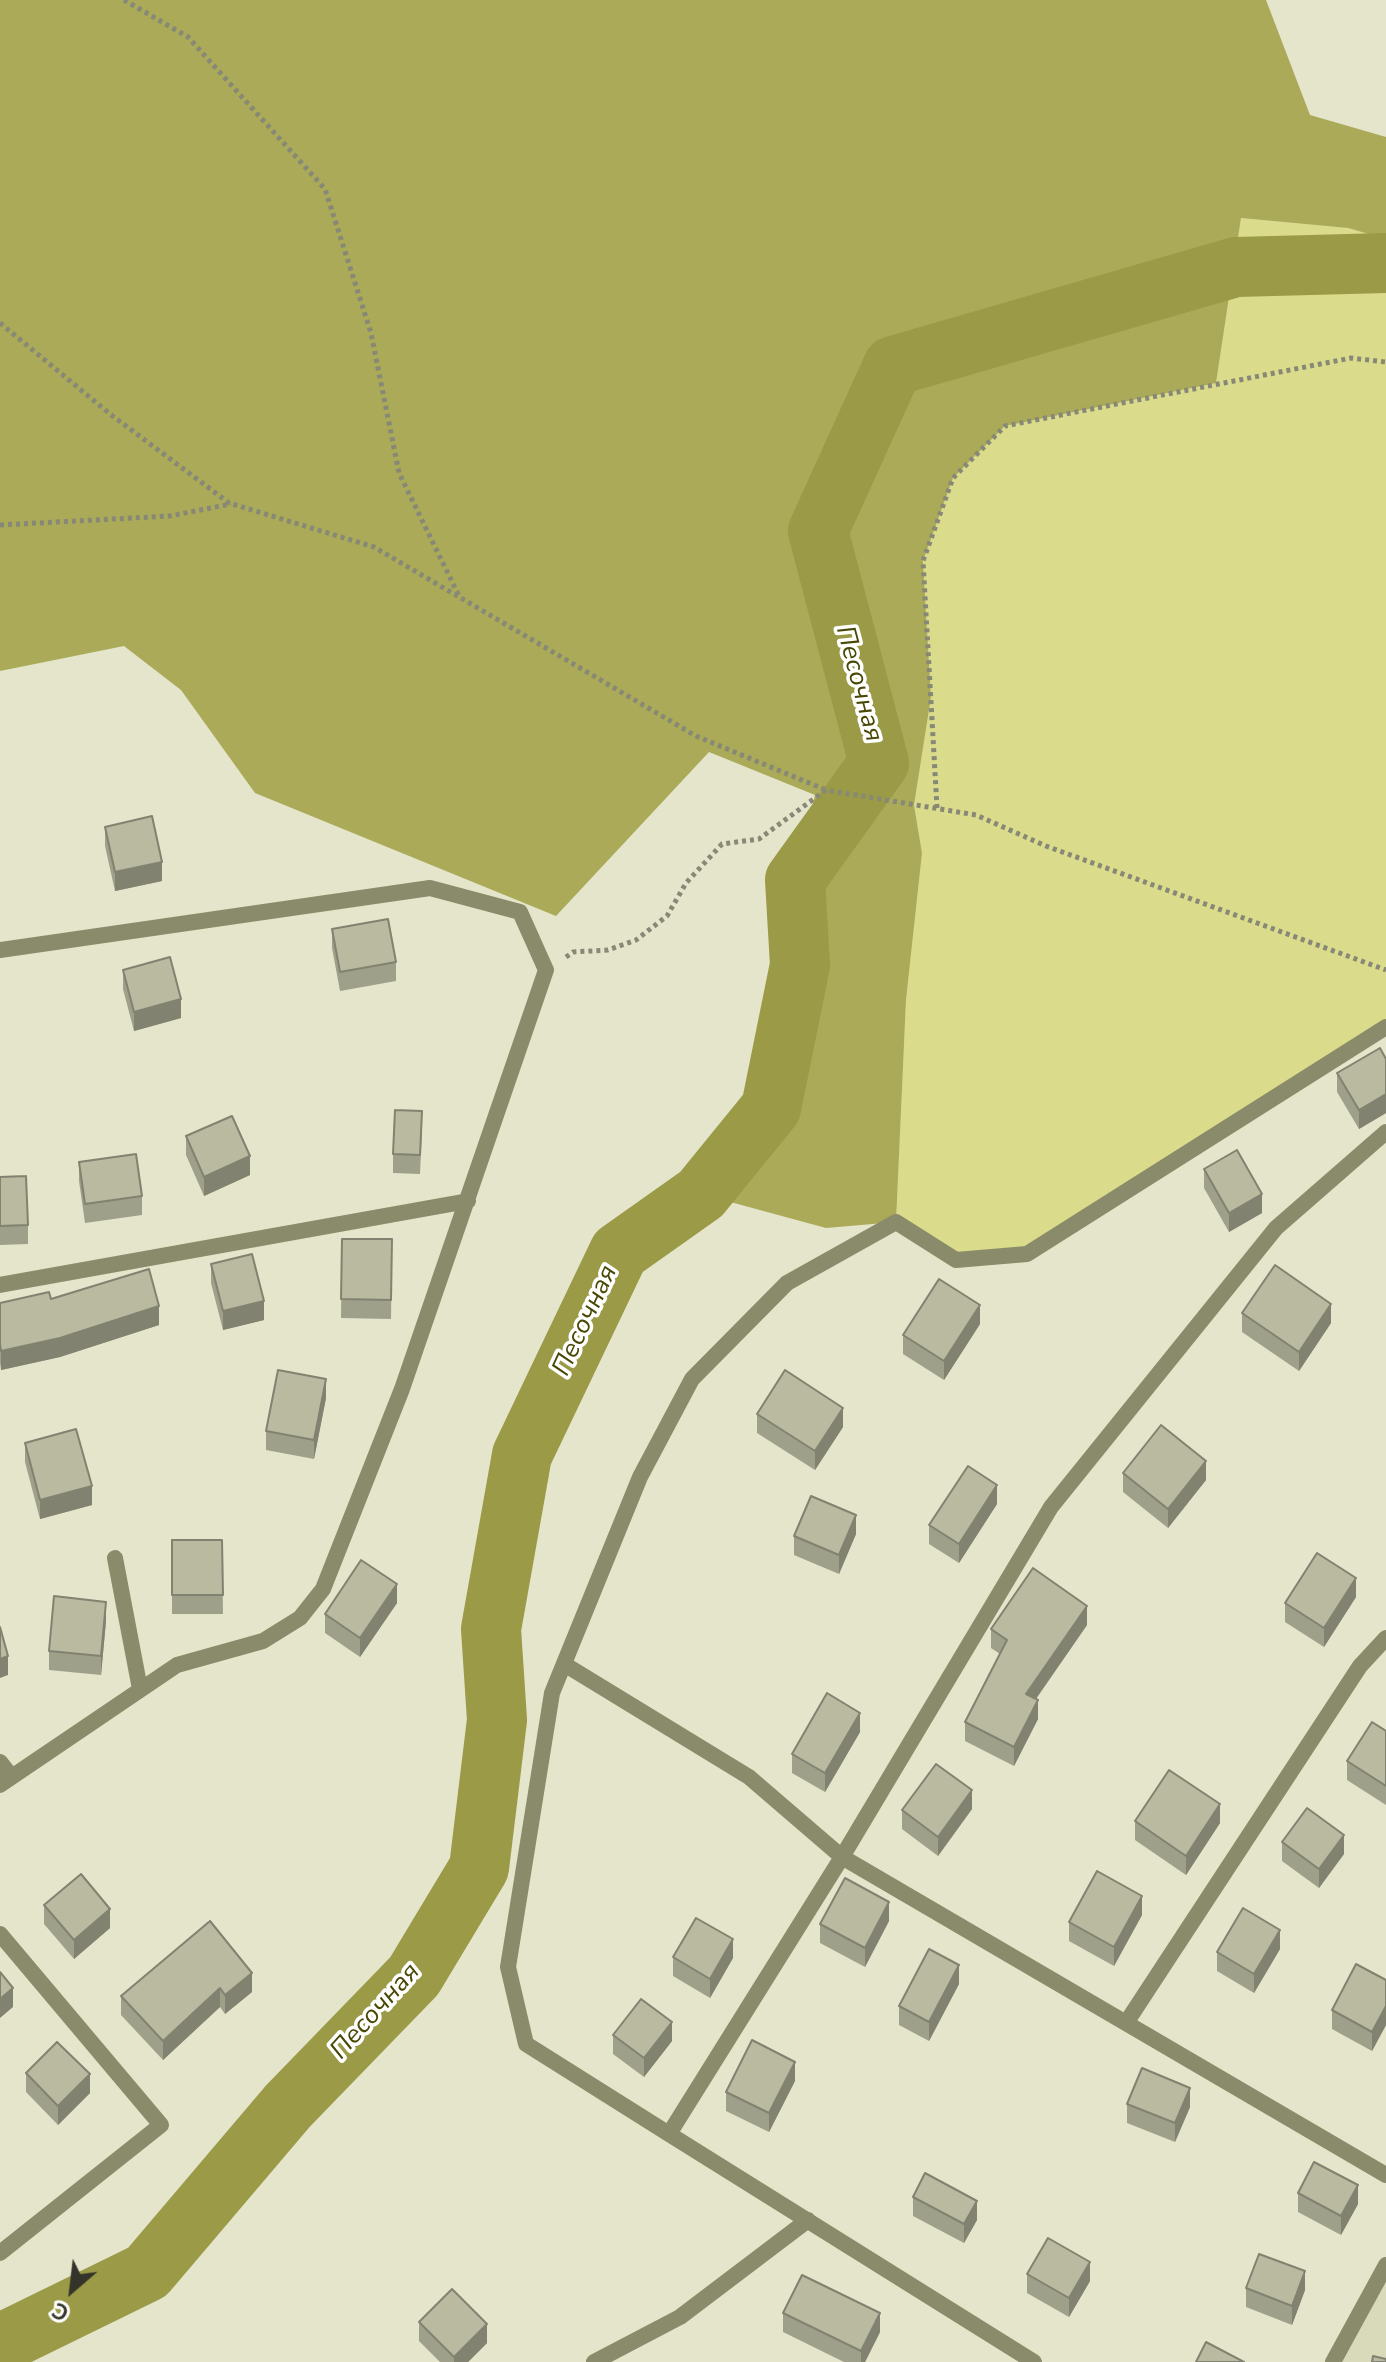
<!DOCTYPE html>
<meta charset="utf-8">
<style>
body{margin:0}
#map{position:relative;width:1386px;height:2362px;overflow:hidden;background:#e4e5cb;font-family:"Nunito Sans",sans-serif}
canvas{display:block}
.north{position:absolute;left:32px;top:2250px;width:80px;height:80px;-webkit-text-stroke:6px #fff;paint-order:stroke;rotate:208deg;font-size:22px;font-weight:700;line-height:32px;text-align:center;color:#34342a}
.north::after{content:'';display:block;margin:auto;width:28px;height:36px;background:#34342a;clip-path:polygon(50% 0,100% 100%,50% 72%,0 100%)}
</style>
<div id="map">
<canvas width="1386" height="2362"></canvas>
<div class="north">С</div>
</div>
<script>
const ctx = document.querySelector('canvas').getContext('2d');
ctx.lineJoin = 'round';
function fill(path, color) {
  ctx.fillStyle = color;
  ctx.fill(path, 'evenodd');
}
function shape(rows) {
  const path = new Path2D();
  for (const r of rows) {
    path.moveTo(r[0], r[1]);
    for (let i = 2; i < r.length; i += 2) path.lineTo(r[i], r[i + 1]);
  }
  return path;
}
function stroke(path, color, width, dash) {
  ctx.strokeStyle = color;
  ctx.lineWidth = width;
  ctx.lineCap = dash ? 'butt' : 'round';
  ctx.setLineDash(dash || []);
  ctx.stroke(path);
}
function label(font, color, halo, rows, align = 'center') {
  ctx.font = font + ' "Nunito Sans",sans-serif';
  ctx.lineWidth = 7;
  ctx.setLineDash([]);
  ctx.textBaseline = 'middle';
  ctx.strokeStyle = halo;
  ctx.fillStyle = color;
  for (const [text, x, y, turn = 0] of rows) {
    ctx.save();
    ctx.translate(x, y);
    ctx.rotate((+turn || 0) * Math.PI / 180);
    ctx.textAlign = isNaN(turn) ? turn : align;
    if (halo) ctx.strokeText(text, 0, 0);
    ctx.fillText(text, 0, 0);
    ctx.restore();
  }
}
const built = shape([
 [1386,2265,1386,2362,1333,2362]
]);
const green = shape([
 [1241,218,1348,228,1386,239,1386,1027,1027,1254,956,1260,896,1222,906,1000,922,853,914,805,931,697,923,561,953,478,1005,426,1216,383]
]);
const forest = shape([
 [0,0,1266,0,1310,115,1386,137,1386,239,1348,228,1241,218,1216,383,1005,426,953,478,923,561,931,697,914,805,922,853,906,1000,896,1222,826,1228,701,1194,771,1108,800,965,795,880,815,795,709,752,556,916,255,793,181,690,124,646,0,671]
]);
const river = shape([
 [0,2344,147,2272,288,2106,414,1976,479,1868,497,1720,491,1629,522,1455,619,1252,701,1194,771,1108,800,965,795,880,879,763,818,531,893,366,1236,267,1386,263]
]);
const path = shape([
 [124,0,188,37,325,189,371,333,399,473,459,596],
 [0,323,110,414,229,503,374,547,696,736,826,790],
 [0,525,170,516,231,504],
 [937,808,923,561,953,478,1005,426,1351,358,1386,362],
 [566,957,573,952,608,950,636,940,667,916,686,883,722,844,759,839,826,790,976,815,1046,846,1386,970]
]);
const lane = shape([
 [0,950,430,888,520,912,546,970,402,1389,323,1589,300,1618,263,1641,177,1665,0,1785],
 [0,1285,468,1201],
 [115,1558,140,1689],
 [564,1664,749,1777,842,1857,1386,2175],
 [0,1762,11,1776],
 [0,1934,161,2125,0,2253],
 [1126,2023,1360,1666,1386,1638],
 [669,2134,526,2044,508,1967,552,1693,640,1477,692,1379,787,1283,896,1222,956,1260,1027,1254,1386,1027],
 [594,2362,680,2317,808,2220],
 [1034,2362,669,2134,842,1857,1051,1507,1276,1228,1386,1132]
]);
const street = shape([
 [1333,2362,1386,2265]
]);
const wall = shape([
 [105,827,162,881,115,891,105,846],
 [332,929,396,962,396,981,340,991,332,948],
 [123,970,181,1018,134,1031,123,989],
 [1386,1059,1386,1113,1359,1129,1337,1092,1337,1073],
 [422,1130,420,1174,393,1173,393,1154],
 [186,1136,250,1175,204,1196,186,1155],
 [79,1162,142,1196,142,1215,85,1223,79,1181],
 [1204,1169,1262,1213,1229,1232,1204,1188],
 [0,1177,28,1225,28,1244,0,1245],
 [342,1239,392,1239,391,1319,341,1318],
 [211,1264,264,1320,223,1330,211,1283],
 [51,1299,159,1325,60,1357,1,1370,0,1363,0,1303],
 [1242,1313,1331,1323,1299,1371,1242,1332],
 [980,1324,944,1380,903,1354,903,1335],
 [326,1398,314,1459,266,1450,266,1431],
 [757,1414,843,1427,815,1470,757,1433],
 [25,1443,92,1505,40,1519,25,1462],
 [1123,1473,1206,1480,1168,1528,1123,1492],
 [997,1504,959,1563,929,1544,929,1525],
 [856,1534,839,1574,794,1555,794,1536],
 [172,1540,222,1540,223,1614,172,1614],
 [1356,1597,1324,1647,1285,1622,1285,1603],
 [397,1603,360,1657,325,1633,325,1614],
 [106,1621,101,1675,49,1670,49,1651],
 [1087,1625,1036,1699,1038,1719,1014,1766,965,1741,965,1722,1000,1654,991,1648,991,1629],
 [1386,1731,1386,1805,1347,1780,1347,1761],
 [860,1732,825,1792,792,1773,792,1754],
 [972,1809,938,1856,902,1829,902,1810],
 [1135,1821,1220,1823,1186,1875,1135,1840],
 [1282,1842,1344,1854,1319,1888,1282,1861],
 [44,1905,110,1928,74,1959,44,1924],
 [1142,1915,1114,1966,1069,1941,1069,1922],
 [210,1921,252,1992,225,2014,220,2007,163,2060,121,2015,121,1996],
 [889,1921,865,1967,820,1943,820,1924],
 [1280,1949,1254,1993,1217,1971,1217,1952],
 [673,1957,733,1958,710,1998,673,1976],
 [1386,1980,1386,2025,1372,2051,1332,2029,1332,2010],
 [959,1984,929,2041,899,2025,899,2006],
 [613,2035,672,2041,644,2077,613,2054],
 [26,2073,90,2093,58,2125,26,2092],
 [795,2081,769,2132,726,2111,726,2092],
 [1127,2104,1190,2107,1175,2142,1127,2123],
 [1298,2193,1358,2204,1341,2235,1298,2212],
 [913,2197,977,2220,964,2243,913,2216],
 [1027,2274,1090,2281,1069,2317,1027,2293],
 [1246,2288,1305,2290,1292,2325,1246,2307],
 [783,2313,880,2332,865,2362,844,2362,783,2332],
 [419,2322,487,2343,468,2362,440,2362,419,2341]
]);
const shadedWall = shape([
 [162,862,162,881,115,891,115,872],
 [181,999,181,1018,134,1031,134,1012],
 [1386,1094,1386,1113,1359,1129,1359,1110],
 [250,1156,250,1175,204,1196,204,1177],
 [1262,1194,1262,1213,1229,1232,1229,1213],
 [264,1301,264,1320,223,1330,223,1311],
 [1331,1304,1331,1323,1299,1371,1299,1352],
 [980,1305,980,1324,944,1380,944,1361],
 [159,1306,159,1325,60,1357,1,1370,1,1351],
 [326,1379,326,1398,314,1459,314,1440],
 [843,1408,843,1427,815,1470,815,1451],
 [1206,1461,1206,1480,1168,1528,1168,1509],
 [997,1485,997,1504,959,1563,959,1544],
 [92,1486,92,1505,40,1519,40,1500],
 [856,1515,856,1534,839,1574,839,1555],
 [1356,1578,1356,1597,1324,1647,1324,1628],
 [397,1584,397,1603,360,1657,360,1638],
 [106,1602,106,1621,101,1675,101,1656],
 [1087,1606,1087,1625,1026,1713,1026,1694],
 [8,1656,8,1675,0,1678,0,1659],
 [1038,1700,1038,1719,1014,1766,1014,1747],
 [860,1713,860,1732,825,1792,825,1773],
 [972,1790,972,1809,938,1856,938,1837],
 [1220,1804,1220,1823,1186,1875,1186,1856],
 [1344,1835,1344,1854,1319,1888,1319,1869],
 [1142,1896,1142,1915,1114,1966,1114,1947],
 [889,1902,889,1921,865,1967,865,1948],
 [110,1909,110,1928,74,1959,74,1940],
 [1280,1930,1280,1949,1254,1993,1254,1974],
 [733,1939,733,1958,710,1998,710,1979],
 [959,1965,959,1984,929,2041,929,2022],
 [252,1973,252,1992,225,2014,225,1995],
 [13,1988,13,2007,0,2018,0,1999],
 [220,1988,220,2007,163,2060,163,2041],
 [1386,2006,1386,2025,1372,2051,1372,2032],
 [672,2022,672,2041,644,2077,644,2058],
 [795,2062,795,2081,769,2132,769,2113],
 [90,2074,90,2093,58,2125,58,2106],
 [1190,2088,1190,2107,1175,2142,1175,2123],
 [1358,2185,1358,2204,1341,2235,1341,2216],
 [977,2201,977,2220,964,2243,964,2224],
 [1090,2262,1090,2281,1069,2317,1069,2298],
 [1305,2271,1305,2290,1292,2325,1292,2306],
 [880,2313,880,2332,865,2362,861,2362,861,2351],
 [487,2324,487,2343,468,2362,454,2362,454,2357]
]);
const building = shape([
 [152,816,162,862,115,872,105,827,152,816],
 [388,919,396,962,340,972,332,929,388,919],
 [170,957,181,999,134,1012,123,970,170,957],
 [1380,1048,1386,1059,1386,1094,1359,1110,1337,1073,1380,1048],
 [395,1110,422,1111,420,1155,393,1154,395,1110],
 [232,1116,250,1156,204,1177,186,1136,232,1116],
 [1237,1150,1262,1194,1229,1213,1204,1169,1237,1150],
 [136,1154,142,1196,85,1204,79,1162,136,1154],
 [26,1176,28,1225,0,1226,0,1177,26,1176],
 [342,1239,392,1239,391,1300,341,1299,342,1239],
 [252,1254,264,1301,223,1311,211,1264,252,1254],
 [1275,1265,1331,1304,1299,1352,1242,1313,1275,1265],
 [149,1269,159,1306,60,1338,1,1351,0,1344,0,1303,49,1292,51,1299,149,1269],
 [939,1279,980,1305,944,1361,903,1335,939,1279],
 [278,1370,326,1379,314,1440,266,1431,278,1370],
 [785,1370,843,1408,815,1451,757,1414,785,1370],
 [1161,1425,1206,1461,1168,1509,1123,1473,1161,1425],
 [76,1429,92,1486,40,1500,25,1443,76,1429],
 [968,1466,997,1485,959,1544,929,1525,968,1466],
 [811,1496,856,1515,839,1555,794,1536,811,1496],
 [172,1540,222,1540,223,1595,172,1595,172,1540],
 [1317,1553,1356,1578,1324,1628,1285,1603,1317,1553],
 [361,1560,397,1584,360,1638,325,1614,361,1560],
 [1033,1568,1087,1606,1026,1694,1038,1700,1014,1747,965,1722,1007,1640,991,1629,1033,1568],
 [54,1596,106,1602,101,1656,49,1651,54,1596],
 [0,1627,8,1656,0,1659,0,1627],
 [827,1693,860,1713,825,1773,792,1754,827,1693],
 [1372,1722,1386,1731,1386,1786,1347,1761,1372,1722],
 [936,1764,972,1790,938,1837,902,1810,936,1764],
 [1169,1770,1220,1804,1186,1856,1135,1821,1169,1770],
 [1307,1808,1344,1835,1319,1869,1282,1842,1307,1808],
 [1097,1871,1142,1896,1114,1947,1069,1922,1097,1871],
 [81,1874,110,1909,74,1940,44,1905,81,1874],
 [845,1878,889,1902,865,1948,820,1924,845,1878],
 [1243,1908,1280,1930,1254,1974,1217,1952,1243,1908],
 [696,1918,733,1939,710,1979,673,1957,696,1918],
 [210,1921,252,1973,225,1995,220,1988,163,2041,121,1996,210,1921],
 [929,1949,959,1965,929,2022,899,2006,929,1949],
 [1356,1964,1386,1980,1386,2006,1372,2032,1332,2010,1356,1964],
 [0,1972,13,1988,0,1999,0,1972],
 [641,1999,672,2022,644,2058,613,2035,641,1999],
 [752,2040,795,2062,769,2113,726,2092,752,2040],
 [57,2042,90,2074,58,2106,26,2073,57,2042],
 [1142,2068,1190,2088,1175,2123,1127,2104,1142,2068],
 [1314,2162,1358,2185,1341,2216,1298,2193,1314,2162],
 [925,2173,977,2201,964,2224,913,2197,925,2173],
 [1048,2238,1090,2262,1069,2298,1027,2274,1048,2238],
 [1259,2254,1305,2271,1292,2306,1246,2288,1259,2254],
 [802,2275,880,2313,861,2351,783,2313,802,2275],
 [452,2289,487,2324,454,2357,419,2322,452,2289],
 [1206,2342,1244,2362,1196,2362,1206,2342],
 [1373,2356,1386,2359,1386,2362,1372,2362,1373,2356]
]);
const waterNames = [
 ["Песочная",858,684,75],
 ["Песочная",586,1321,-65],
 ["Песочная",376,2012,-48]
];
fill(built, '#d9dab9');
fill(green, '#dadb8b');
fill(forest, '#aaaa58');
stroke(river, '#9a9a47', 60);
stroke(path, '#887', 5, [4, 4]);
stroke(lane, '#8a8b6a', 16);
stroke(street, '#8a8b6a', 16);
fill(wall, '#9fa08a');
fill(shadedWall, '#828270');
fill(building, '#b9baa0');
stroke(building, '#828270', 2);
label('italic 26px', '#484703', '#fff', waterNames);
</script>
